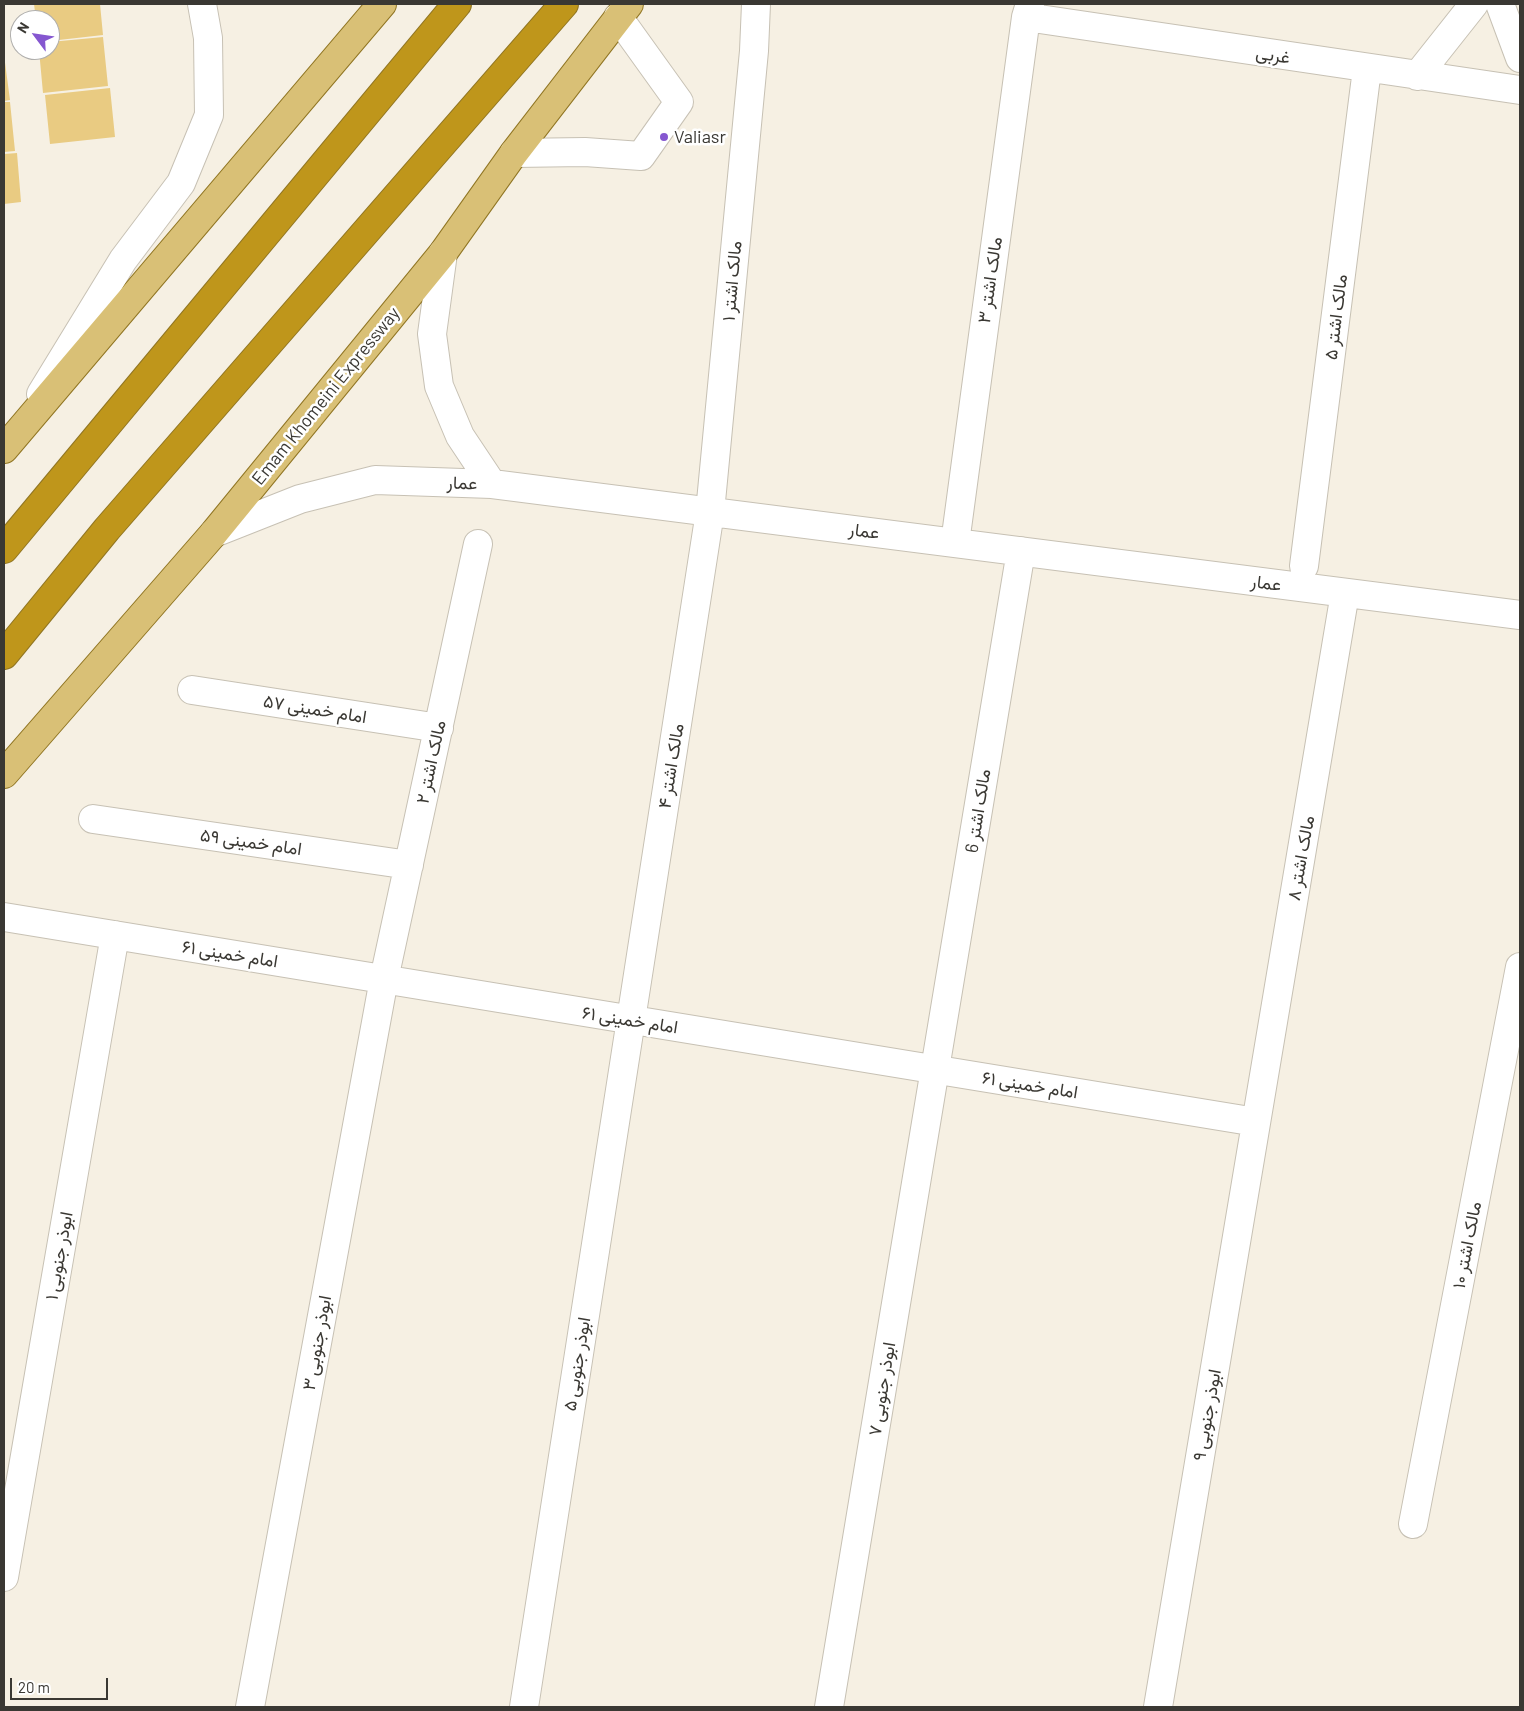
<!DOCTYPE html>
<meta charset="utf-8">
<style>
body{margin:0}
#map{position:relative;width:1524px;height:1711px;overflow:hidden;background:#f6f0e3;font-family:Barlow,sans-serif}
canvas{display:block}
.frame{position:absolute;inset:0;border:5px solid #3a3833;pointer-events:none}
.north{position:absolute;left:10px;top:10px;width:50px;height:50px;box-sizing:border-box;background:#fff;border:1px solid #b0afad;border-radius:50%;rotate:301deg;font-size:14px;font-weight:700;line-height:20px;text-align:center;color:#3a3833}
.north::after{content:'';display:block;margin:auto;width:18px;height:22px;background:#8557d0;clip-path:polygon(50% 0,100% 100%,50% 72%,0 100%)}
.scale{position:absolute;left:10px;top:1678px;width:98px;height:22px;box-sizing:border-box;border:2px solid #3a3833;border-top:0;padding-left:6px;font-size:15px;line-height:18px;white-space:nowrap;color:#3a3833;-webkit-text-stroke:4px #fff;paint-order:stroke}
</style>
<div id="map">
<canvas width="1524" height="1711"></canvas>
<div class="frame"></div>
<div class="north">N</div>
<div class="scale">20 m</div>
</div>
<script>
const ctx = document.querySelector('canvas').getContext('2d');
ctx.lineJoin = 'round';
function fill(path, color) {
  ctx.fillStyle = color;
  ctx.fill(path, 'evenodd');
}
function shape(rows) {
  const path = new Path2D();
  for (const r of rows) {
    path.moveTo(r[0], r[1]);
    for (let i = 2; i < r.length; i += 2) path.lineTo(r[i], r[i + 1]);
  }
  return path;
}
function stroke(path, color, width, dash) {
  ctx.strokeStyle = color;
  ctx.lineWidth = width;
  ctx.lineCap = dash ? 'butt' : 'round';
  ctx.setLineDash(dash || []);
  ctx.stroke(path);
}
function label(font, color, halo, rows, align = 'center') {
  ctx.font = font + ' Barlow,Vazirmatn,sans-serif';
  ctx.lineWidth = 5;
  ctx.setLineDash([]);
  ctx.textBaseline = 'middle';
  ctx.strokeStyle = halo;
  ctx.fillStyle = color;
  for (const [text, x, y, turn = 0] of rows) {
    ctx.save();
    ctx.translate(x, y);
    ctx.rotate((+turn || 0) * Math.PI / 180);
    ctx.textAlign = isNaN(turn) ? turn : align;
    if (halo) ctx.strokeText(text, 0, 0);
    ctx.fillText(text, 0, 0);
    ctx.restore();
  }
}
const building = shape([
 [34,4,100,4,103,35,50,41,50,20,36,20],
 [103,37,108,86,43,93,39,50,50,50,50,42],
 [4,55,10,100,4,101],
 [110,88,115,137,50,144,45,95],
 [4,102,10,102,15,151,4,152],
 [17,153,21,202,4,204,4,154]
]);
const minor = shape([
 [1500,4,1520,58],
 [1026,17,1520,90],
 [1417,76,1474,4],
 [514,153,585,152,641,156,679,102,618,17],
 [443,253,432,334,439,386,460,436,492,484],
 [41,394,123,260,181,183,209,115,208,38,202,4],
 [214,533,300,499,375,480,492,484,1520,615],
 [955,543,1026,17,1030,4],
 [1304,566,1367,69],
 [192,690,439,728],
 [93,819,409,865],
 [4,917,1256,1122],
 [1413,1524,1520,967],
 [4,1577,115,935],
 [250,1707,384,979,478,544],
 [524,1707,710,512,754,51,756,4],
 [829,1707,1021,551],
 [1158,1707,1345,593]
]);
const major = shape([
 [4,449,382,4],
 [4,774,214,533,443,253,514,153,629,4]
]);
const highway = shape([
 [4,549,457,4],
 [4,655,107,529,564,4]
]);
const markers = [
 [664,137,5,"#8557d0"]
];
const streetNames = [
 ["غربی",1273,55,9],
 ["مالک اشتر ۳",990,280,-82],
 ["مالک اشتر ۱",732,281,-85],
 ["مالک اشتر ۵",1336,317,-83],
 ["Emam Khomeini Expressway",326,396,-51],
 ["عمار",462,483,2],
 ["عمار",864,531,7],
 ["عمار",1266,583,7],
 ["امام خمینی ۵۷",315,709,9],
 ["مالک اشتر ۲",431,762,-78],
 ["مالک اشتر ۴",671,766,-81],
 ["مالک اشتر 6",978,811,-81],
 ["امام خمینی ۵۹",251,842,8],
 ["مالک اشتر ۸",1301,858,-80],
 ["امام خمینی ۶۱",230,954,9],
 ["امام خمینی ۶۱",630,1020,9],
 ["امام خمینی ۶۱",1030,1085,9],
 ["مالک اشتر ۱۰",1467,1245,-79],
 ["ابوذر جنوبی ۱",59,1256,-80],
 ["ابوذر جنوبی ۳",317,1343,-80],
 ["ابوذر جنوبی ۵",577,1364,-81],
 ["ابوذر جنوبی ۷",882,1389,-81],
 ["ابوذر جنوبی ۹",1207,1415,-80]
];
const poiNames = [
 ["Valiasr",674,137]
];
fill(building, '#e9cb82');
stroke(minor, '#c7c1b4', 30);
stroke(major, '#907523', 30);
stroke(highway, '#907523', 30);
stroke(minor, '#fff', 28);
stroke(major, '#d9c076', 28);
stroke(highway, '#bf961b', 28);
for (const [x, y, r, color] of markers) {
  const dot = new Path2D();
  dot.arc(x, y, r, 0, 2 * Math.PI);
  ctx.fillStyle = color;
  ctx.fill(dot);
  stroke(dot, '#fff', 2);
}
label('18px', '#3a3833', '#fff', streetNames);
label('18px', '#3a3833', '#fff', poiNames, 'left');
</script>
